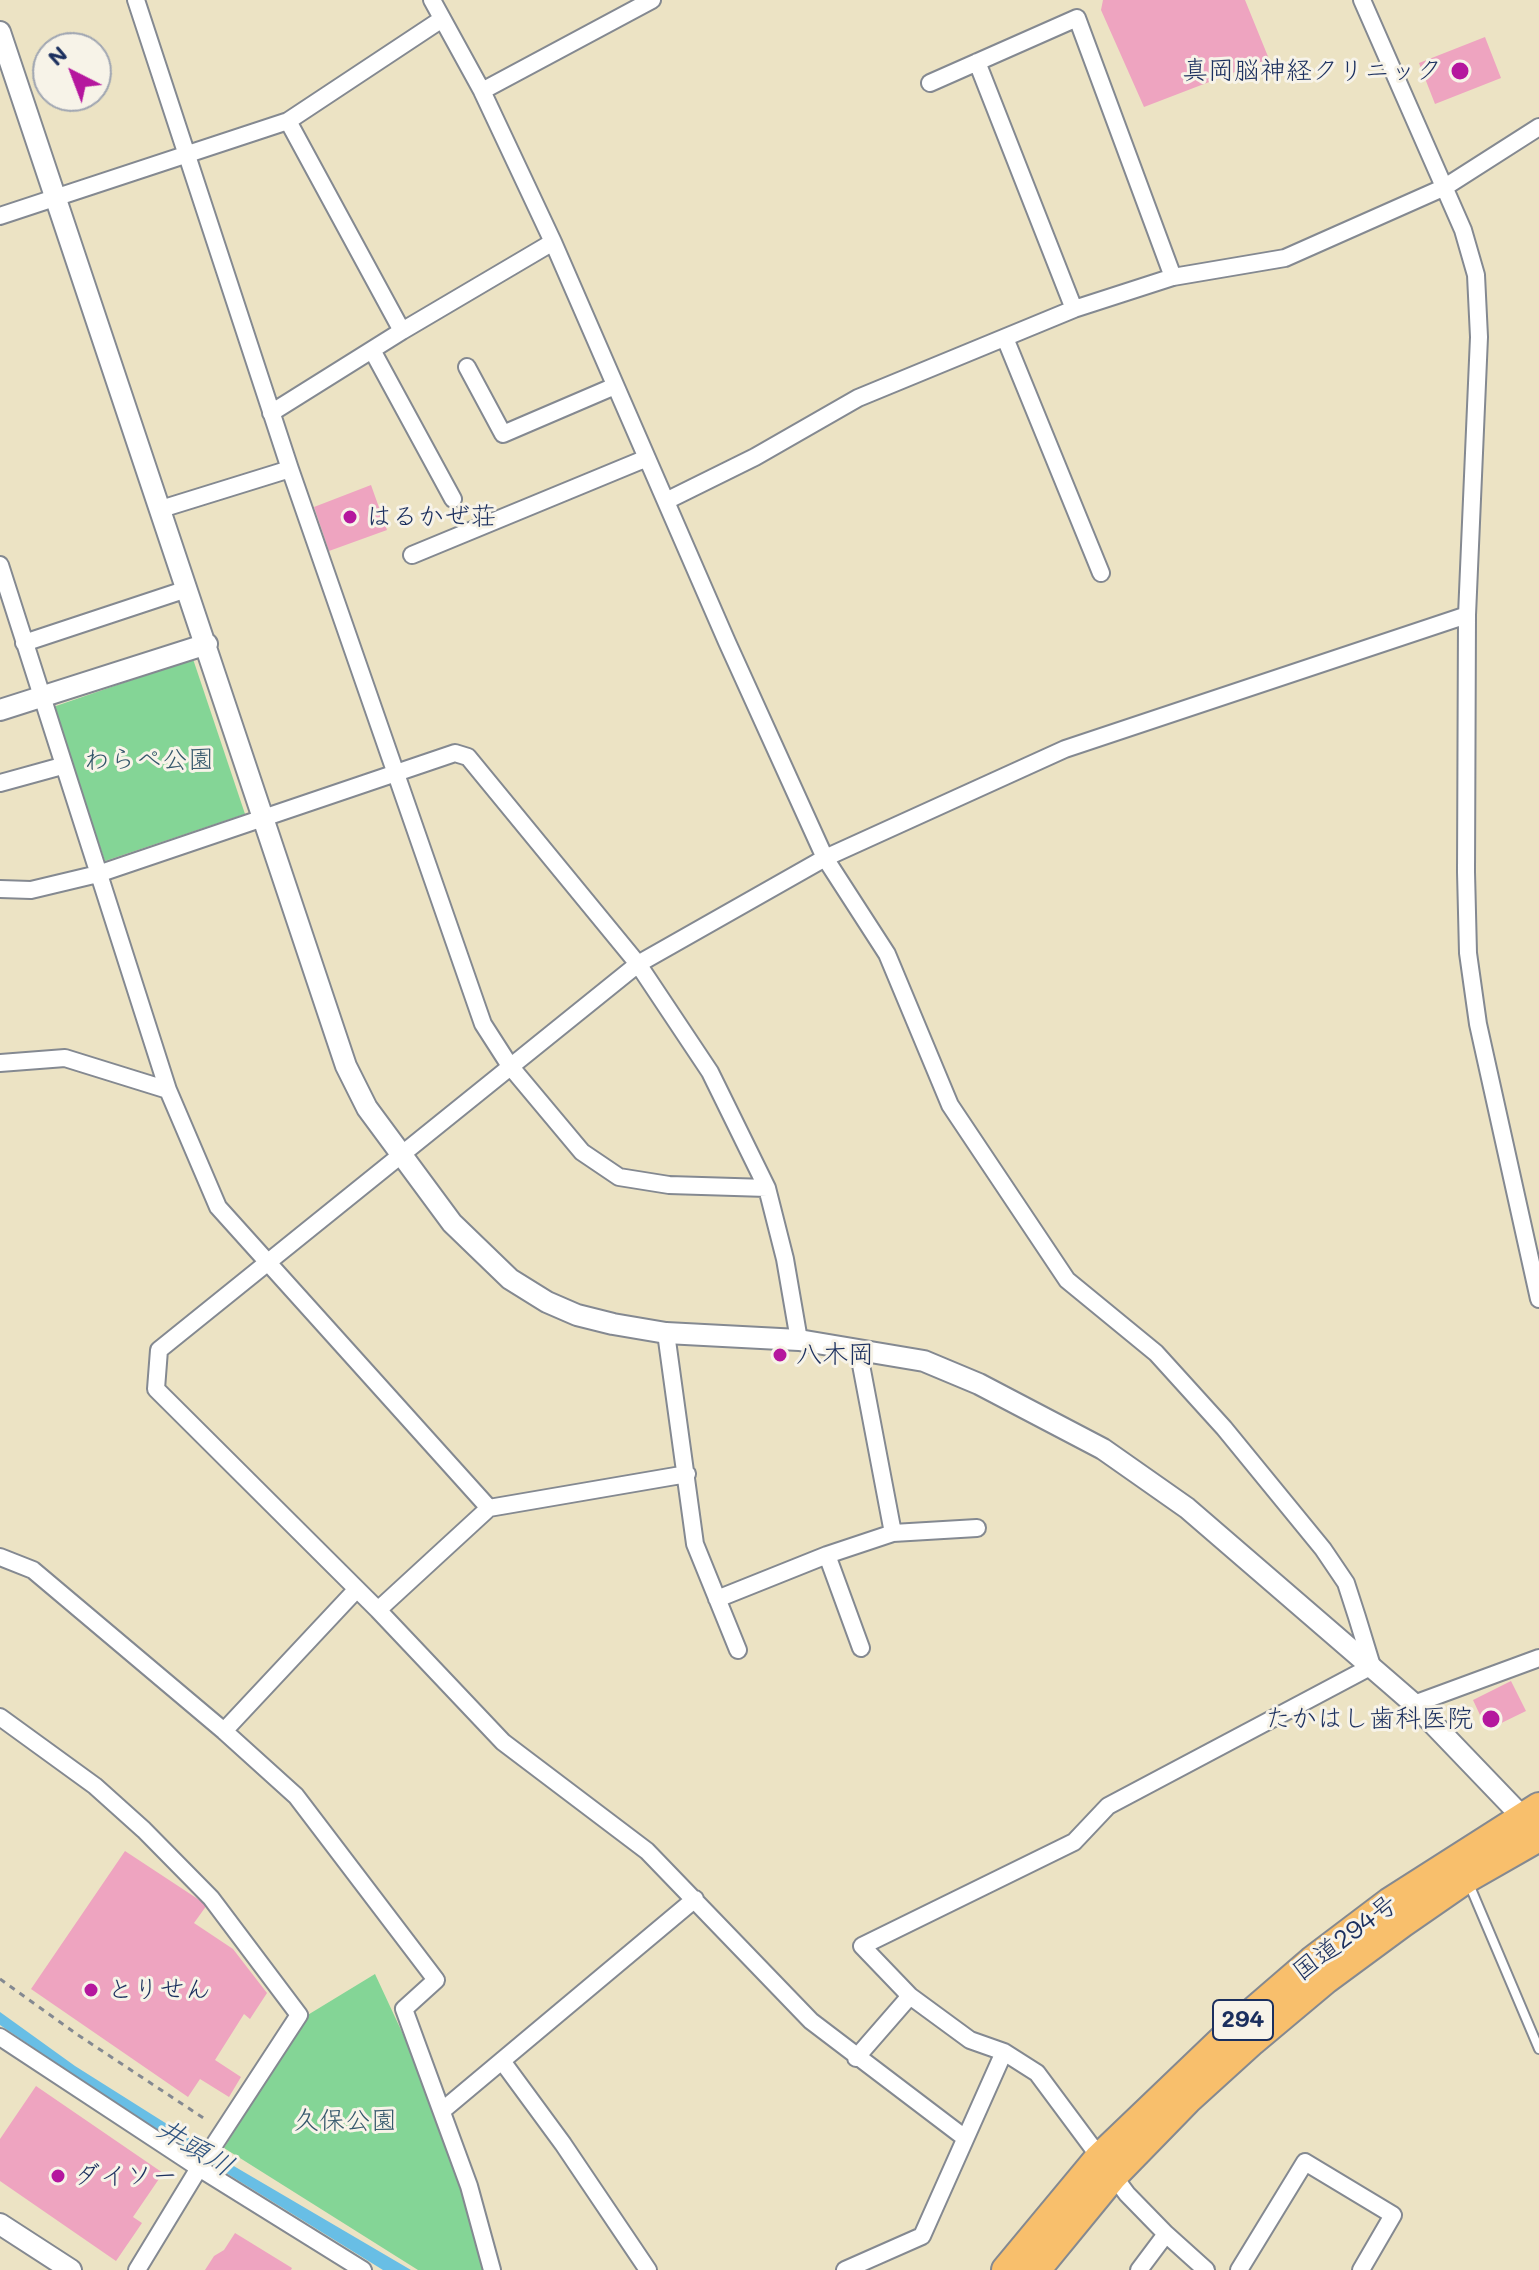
<!DOCTYPE html>
<meta charset="utf-8">
<style>
body{margin:0}
#map{position:relative;width:1539px;height:2270px;overflow:hidden;background:#ece3c4;font-family:Mali,sans-serif}
canvas{display:block}
.north{position:absolute;left:32px;top:32px;width:80px;height:80px;box-sizing:border-box;background:#f7f3e8;border:2px solid #9fa5b1;border-radius:50%;rotate:318deg;font-size:22px;font-weight:700;line-height:32px;text-align:center;color:#1b2f5e}
.north::after{content:'';display:block;margin:auto;width:28px;height:36px;background:#b5179e;clip-path:polygon(50% 0,100% 100%,50% 72%,0 100%)}
</style>
<div id="map">
<canvas width="1539" height="2270"></canvas>
<div class="north">N</div>
</div>
<script>
const ctx = document.querySelector('canvas').getContext('2d');
ctx.lineJoin = 'round';
function fill(path, color) {
  ctx.fillStyle = color;
  ctx.fill(path, 'evenodd');
}
function shape(rows) {
  const path = new Path2D();
  for (const r of rows) {
    path.moveTo(r[0], r[1]);
    for (let i = 2; i < r.length; i += 2) path.lineTo(r[i], r[i + 1]);
  }
  return path;
}
function stroke(path, color, width, dash) {
  ctx.strokeStyle = color;
  ctx.lineWidth = width;
  ctx.lineCap = dash ? 'butt' : 'round';
  ctx.setLineDash(dash || []);
  ctx.stroke(path);
}
function label(font, color, halo, rows, align = 'center') {
  ctx.font = font + ' Mali,"Klee One",sans-serif';
  ctx.lineWidth = 6;
  ctx.setLineDash([]);
  ctx.textBaseline = 'middle';
  ctx.strokeStyle = halo;
  ctx.fillStyle = color;
  for (const [text, x, y, turn = 0] of rows) {
    ctx.save();
    ctx.translate(x, y);
    ctx.rotate((+turn || 0) * Math.PI / 180);
    ctx.textAlign = isNaN(turn) ? turn : align;
    if (halo) ctx.strokeText(text, 0, 0);
    ctx.fillText(text, 0, 0);
    ctx.restore();
  }
}
const green = shape([
 [193,659,245,814,105,861,53,707],
 [375,1974,474,2187,496,2270,418,2270,224,2148,306,2016]
]);
const water = shape([
 [0,2012,75,2066,232,2165,411,2270,383,2270,137,2118,0,2025]
]);
const building = shape([
 [1103,0,1245,0,1269,59,1144,107,1101,10],
 [1485,37,1501,78,1435,104,1419,63],
 [371,485,387,530,329,551,314,507],
 [1511,1681,1526,1711,1487,1730,1473,1700],
 [125,1851,207,1905,194,1923,233,1949,267,1993,250,2019,244,2014,215,2060,241,2077,229,2097,200,2079,188,2097,31,1989],
 [36,2086,163,2173,133,2217,142,2223,116,2261,0,2181,0,2139],
 [235,2233,292,2268,291,2270,205,2270,214,2256,224,2250]
]);
const path = shape([
 [0,1979,78,2035,208,2121]
]);
const service = shape([
 [1469,1884,1539,2049]
]);
const minor = shape([
 [136,0,290,469,483,1024,510,1066,582,1152,619,1177,669,1185,767,1188],
 [432,0,482,91,553,242,727,642,825,858,887,954,950,1105,1067,1280,1156,1353,1224,1428,1323,1549,1346,1583,1357,1617,1372,1666,1108,1806,1074,1842,862,1946,910,1996,970,2040,1004,2052,1037,2073,1127,2194,1166,2234],
 [1362,0,1463,230,1476,275,1479,337,1467,615,1466,872,1468,953,1478,1024,1539,1299],
 [977,62,1074,309],
 [930,83,1077,18,1173,277],
 [482,91,652,0],
 [288,121,402,331],
 [0,216,288,121,442,19],
 [1005,338,1101,573],
 [372,350,453,499],
 [467,367,503,434,615,386],
 [271,413,402,331,553,242],
 [666,501,755,457,858,398,1074,309,1173,277,1285,258,1445,187,1539,127],
 [161,509,290,469],
 [412,555,647,458],
 [0,565,168,1090,218,1207,489,1508],
 [24,643,187,589],
 [0,783,62,766],
 [0,889,31,890,98,874,455,753,468,757,638,964,710,1072,767,1188,785,1259,799,1340],
 [0,1063,65,1058,168,1090],
 [666,1333,695,1544,738,1650],
 [893,1533,977,1528],
 [827,1555,861,1648],
 [0,1557,33,1570,224,1731,296,1796,436,1980,404,2009,469,2186,492,2270],
 [717,1599,827,1555,893,1533,858,1349],
 [378,1610,489,1508,687,1474],
 [1414,1704,1539,1658],
 [0,1717,95,1786,144,1830,211,1898,299,2015,199,2168,137,2270],
 [224,1731,356,1590],
 [0,2037,199,2168,363,2270],
 [856,2058,910,1996],
 [502,2061,563,2144,648,2270],
 [443,2110,695,1899],
 [965,2138,811,2021,647,1851,503,1742,378,1610,156,1389,159,1350,638,964,825,858,1065,749,1467,615],
 [845,2270,922,2236,1004,2052],
 [1139,2270,1166,2234,1206,2270],
 [1239,2270,1305,2162,1393,2215,1361,2270]
]);
const tertiary = shape([
 [0,32,346,1066,367,1108,452,1223,510,1279,547,1302,577,1315,613,1324,666,1333,799,1340,924,1361,979,1384,1103,1449,1187,1508,1391,1684,1414,1704,1531,1826],
 [0,710,207,644],
 [0,2224,71,2270]
]);
const trunk = shape([
 [1006,2270,1099,2158,1239,2024,1312,1961,1390,1902,1539,1807],
 [1036,2270,1113,2176,1187,2100,1252,2041,1326,1979,1402,1923,1467,1878,1539,1837]
]);
const markers = [
 [1460,71,10,"#b5179e"],
 [350,517,8,"#b5179e"],
 [780,1355,8,"#b5179e"],
 [1491,1719,10,"#b5179e"],
 [91,1990,8,"#b5179e"],
 [58,2176,8,"#b5179e"]
];
const shields = [
 [1243,2020,60]
];
const shieldNames = [
 ["294",1243,2020]
];
const poiNames = [
 ["真岡脳神経クリニック",1442,71,"right"],
 ["はるかぜ荘",366,517],
 ["八木岡",796,1355],
 ["たかはし歯科医院",1473,1719,"right"],
 ["とりせん",107,1990],
 ["ダイソー",74,2176]
];
const parkNames = [
 ["わらぺ公園",149,760],
 ["久保公園",345,2121]
];
const streetNames = [
 ["国道294号",1345,1938,-37]
];
const waterNames = [
 ["井頭川",195,2148,31]
];
fill(green, '#84d596');
fill(water, '#68bee5');
fill(building, '#eea4c0');
stroke(service, '#848991', 12);
stroke(minor, '#848991', 20);
stroke(tertiary, '#848991', 24);
stroke(trunk, '#848991', 32);
stroke(path, '#848991', 3, [6, 6]);
stroke(service, '#fff', 8);
stroke(minor, '#fff', 16);
stroke(tertiary, '#fff', 20);
stroke(trunk, '#f8bf6c', 28);
for (const [x, y, r, color] of markers) {
  const dot = new Path2D();
  dot.arc(x, y, r, 0, 2 * Math.PI);
  ctx.fillStyle = color;
  ctx.fill(dot);
  stroke(dot, '#f7f3e8', 3);
}
for (const [x, y, w] of shields) {
  const box = new Path2D();
  box.roundRect(x - w / 2, y - 20, w, 40, 6);
  ctx.fillStyle = '#f7f3e8';
  ctx.fill(box);
  stroke(box, '#1b2f5e', 2);
}
label('bold 24px', '#1b2f5e', null, shieldNames);
label('26px', '#1b2f5e', '#f7f3e8', poiNames, 'left');
label('26px', '#35586c', '#f7f3e8', parkNames);
label('26px', '#1b2f5e', '#f7f3e8', streetNames);
label('italic 28px', '#2e5380', '#f7f3e8', waterNames);
</script>
